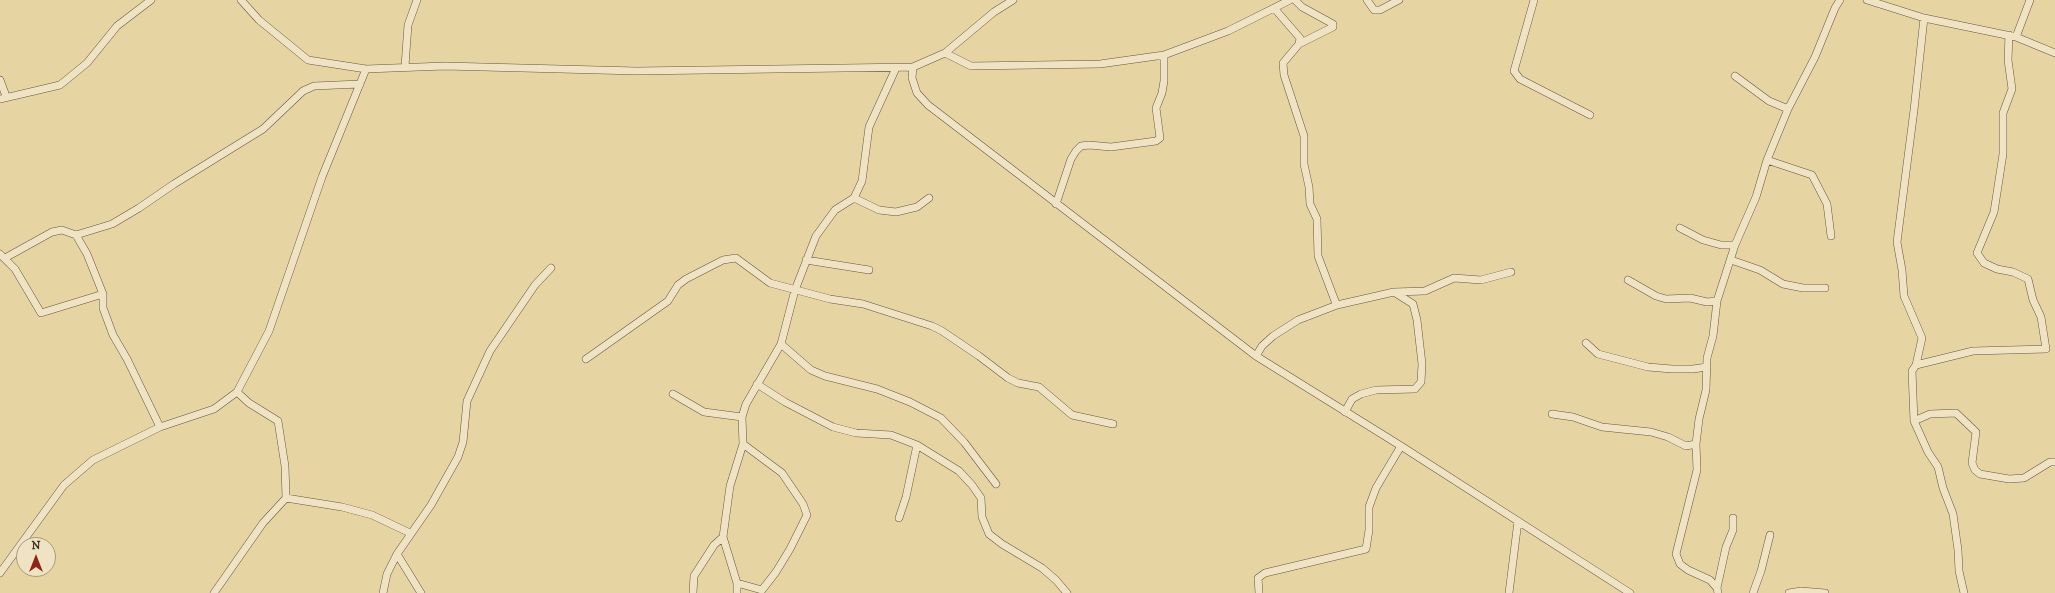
<!DOCTYPE html>
<style>
body{margin:0}
#map{position:relative;width:2055px;height:593px;overflow:hidden;background:#e7d4a3;font-family:"IM FELL DW Pica",serif}
canvas{display:block}
.north{position:absolute;left:16px;top:537px;width:40px;height:40px;box-sizing:border-box;background:#efe3c3;border:1px solid #a79a83;border-radius:50%;rotate:0deg;font-size:11px;font-weight:700;line-height:16px;text-align:center;color:#3a2d22}
.north::after{content:'';display:block;margin:auto;width:14px;height:18px;background:#8f2418;clip-path:polygon(50% 0,100% 100%,50% 72%,0 100%)}
</style>
<div id="map">
<canvas width="2055" height="593"></canvas>
<div class="north">N</div>
</div>
<script>
const ctx = document.querySelector('canvas').getContext('2d');
ctx.lineJoin = 'round';
function shape(rows) {
  const path = new Path2D();
  for (const r of rows) {
    path.moveTo(r[0], r[1]);
    for (let i = 2; i < r.length; i += 2) path.lineTo(r[i], r[i + 1]);
  }
  return path;
}
function stroke(path, color, width, dash) {
  ctx.strokeStyle = color;
  ctx.lineWidth = width;
  ctx.lineCap = dash ? 'butt' : 'round';
  ctx.setLineDash(dash || []);
  ctx.stroke(path);
}
const minor = shape([
 [241,0,259,20,308,60,366,69,445,66,637,71,913,67,945,53,994,12,1013,0],
 [1295,0,1302,7,1333,24,1333,27,1299,44],
 [1367,0,1374,10,1380,10,1399,0],
 [1534,0,1514,71,1520,79,1590,115],
 [1867,0,1924,18,2016,37,2055,53],
 [1274,8,1300,38,1299,44,1283,63,1284,75,1304,136,1304,164,1309,187,1310,204,1317,219,1318,256,1335,301,1337,305,1394,292,1413,304,1417,320,1422,364,1421,382,1415,389,1376,390,1361,394,1352,399,1345,412],
 [1924,18,1914,110,1897,242,1902,270,1904,296,1922,338,1916,365,1912,371,1914,421,1928,452,1938,467,1943,488,1953,514,1958,550,1959,571,1964,593],
 [2016,37,2030,0],
 [945,53,971,66,1100,64,1164,55,1228,31,1290,0],
 [405,66,408,25,417,0],
 [913,67,912,78,917,93,928,105,1256,356,1401,446,1630,593],
 [1735,76,1769,101,1788,109],
 [0,80,6,96],
 [0,99,60,85,87,63,117,26,151,0],
 [1767,160,1812,175,1827,204,1831,236],
 [854,198,879,210,896,212,917,207,929,198],
 [1056,204,1071,159,1076,151,1081,146,1089,145,1111,147,1156,141,1160,138,1156,108,1162,93,1164,81,1164,55],
 [1680,228,1703,240,1721,245,1735,245],
 [0,254,15,269,41,313,103,294,103,308,113,335,127,359,160,427],
 [5,258,52,232,62,230,76,235],
 [806,260,869,270],
 [1731,260,1760,270,1783,284,1803,288,1825,288],
 [1628,280,1656,296,1666,299,1690,298,1707,302,1717,301],
 [1394,292,1425,291,1454,278,1481,280,1511,272],
 [103,294,87,254,76,235,112,224,139,208,174,184,263,129,303,91,314,86,360,84],
 [1586,343,1598,354,1648,367,1672,369,1693,369,1707,367],
 [781,344,811,370,825,376,877,389,910,402,941,418,964,442,996,484],
 [1256,356,1262,346,1273,336,1298,320,1337,305],
 [586,359,668,301,678,285,686,279,723,260,736,258,770,283,830,299,863,304,932,326,942,331,979,356,1008,378,1018,383,1039,387,1072,415,1113,424],
 [1916,365,1973,351,2046,349,2041,317,2033,300,2028,279,2013,272,1997,269,1984,263,1977,253,1994,212,2003,154,2003,113,2012,89,2008,60,2009,35],
 [757,384,785,402,833,427,856,433,891,435,917,445,959,471,972,485,981,498,982,517,989,534,1002,544,1042,568,1056,580,1067,593],
 [237,392,249,403,278,421,285,466,286,498],
 [673,394,704,412,742,417],
 [1552,414,1573,417,1602,427,1651,432,1668,437,1686,446,1696,444],
 [1914,421,1930,414,1956,413,1976,432,1972,463,1975,470,1980,474,2009,479,2024,478,2050,462,2055,462],
 [899,518,906,497,917,445],
 [0,573,64,485,93,460,160,427,214,409,237,392,269,331,322,177,366,69],
 [737,583,762,590,776,572,790,549,807,515,803,504,782,473,743,444],
 [1717,588,1726,547,1733,530,1733,518],
 [214,593,263,523,286,498,342,507,372,515,410,533],
 [383,593,387,574,397,554],
 [421,593,397,554,431,505,458,457,463,442,467,401,490,351,535,285,551,268],
 [693,593,694,576,714,545,723,537],
 [737,593,737,583,723,537,730,486,743,444,742,417,746,404,781,344,795,290,816,236,835,210,854,198,862,181,869,127,896,68],
 [1259,593,1258,578,1265,573,1366,549,1369,530,1369,507,1376,488,1401,446],
 [1509,593,1518,521],
 [1718,593,1717,588,1710,580,1688,570,1680,564,1676,554,1697,470,1696,444,1699,419,1706,390,1707,358,1713,336,1717,301,1735,245,1756,197,1767,160,1788,109,1815,57,1835,8,1840,0],
 [1753,593,1761,571,1770,535],
 [1789,593,1801,591,1825,593]
]);
stroke(minor, '#655742', 8);
stroke(minor, '#efe3c3', 7);
</script>
